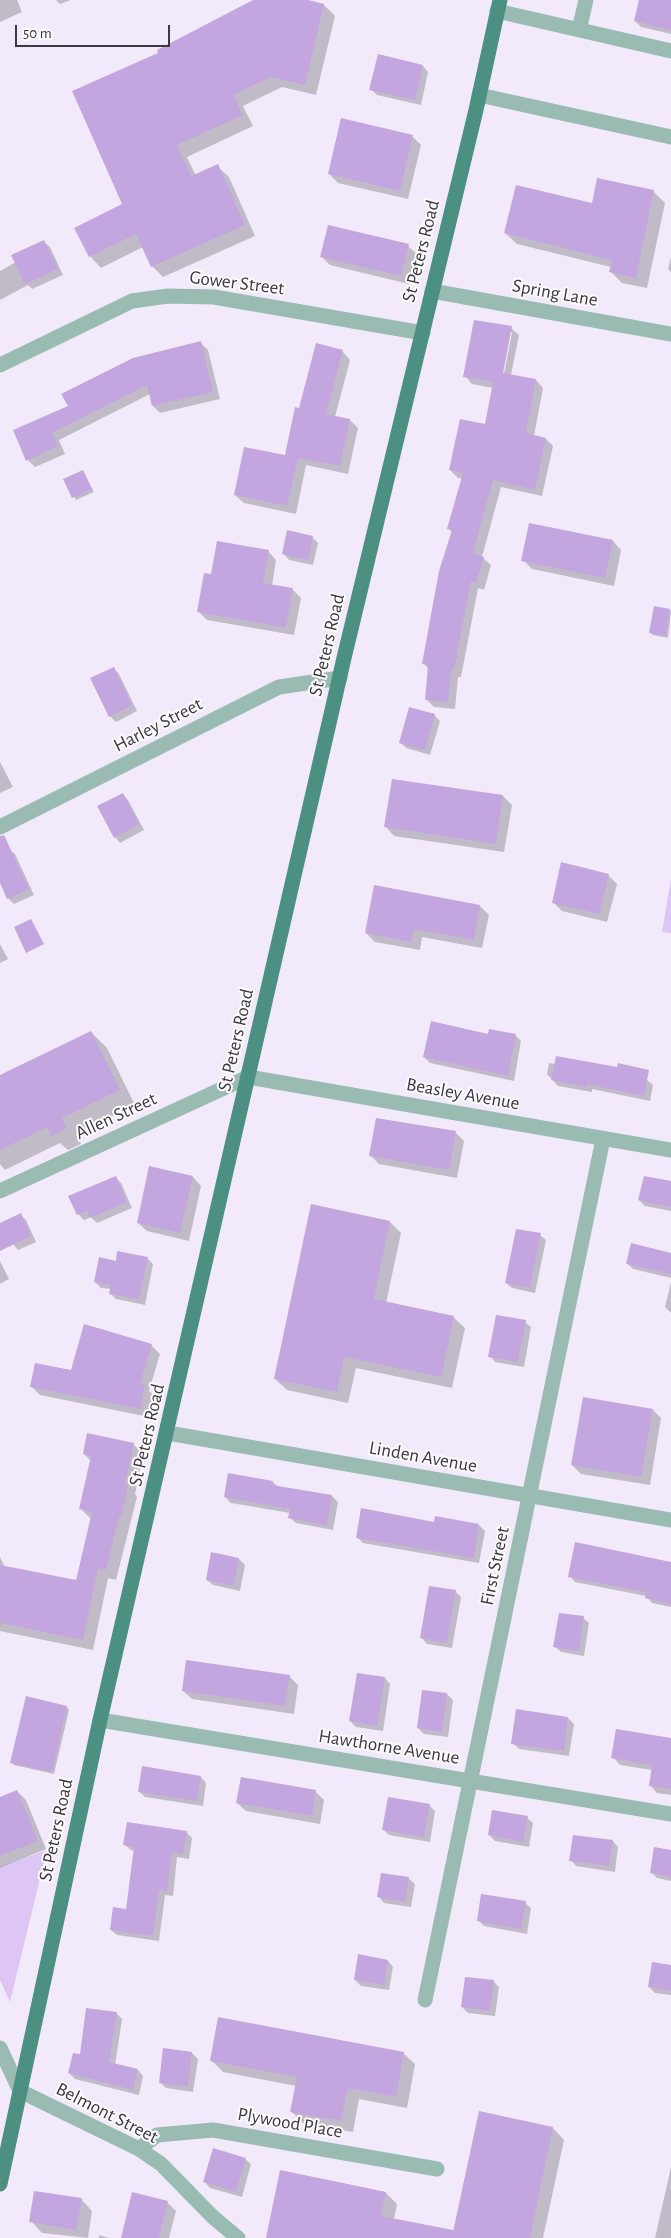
<!DOCTYPE html>
<style>
body{margin:0}
#map{position:relative;width:671px;height:2238px;overflow:hidden;background:#f2eafa;font-family:"Alegreya Sans",sans-serif}
canvas{display:block}
.scale{position:absolute;left:15px;top:25px;width:155px;height:22px;box-sizing:border-box;border:2px solid #3b383f;border-top:0;padding-left:6px;font-size:15px;line-height:18px;white-space:nowrap;color:#3b383f;-webkit-text-stroke:4px #fcfafd;paint-order:stroke}
</style>
<div id="map">
<canvas width="671" height="2238"></canvas>
<div class="scale">50 m</div>
</div>
<script>
const ctx = document.querySelector('canvas').getContext('2d');
ctx.lineJoin = 'round';
function fill(path, color) {
  ctx.fillStyle = color;
  ctx.fill(path, 'evenodd');
}
function shape(rows) {
  const path = new Path2D();
  for (const r of rows) {
    path.moveTo(r[0], r[1]);
    for (let i = 2; i < r.length; i += 2) path.lineTo(r[i], r[i + 1]);
  }
  return path;
}
function stroke(path, color, width, dash) {
  ctx.strokeStyle = color;
  ctx.lineWidth = width;
  ctx.lineCap = dash ? 'butt' : 'round';
  ctx.setLineDash(dash || []);
  ctx.stroke(path);
}
function label(font, color, halo, rows, align = 'center') {
  ctx.font = font + ' "Alegreya Sans",sans-serif';
  ctx.lineWidth = 4;
  ctx.setLineDash([]);
  ctx.textBaseline = 'middle';
  ctx.strokeStyle = halo;
  ctx.fillStyle = color;
  for (const [text, x, y, turn = 0] of rows) {
    ctx.save();
    ctx.translate(x, y);
    ctx.rotate((+turn || 0) * Math.PI / 180);
    ctx.textAlign = isNaN(turn) ? turn : align;
    if (halo) ctx.strokeText(text, 0, 0);
    ctx.fillText(text, 0, 0);
    ctx.restore();
  }
}
const green = shape([
 [671,879,671,933,662,932],
 [47,1850,10,2002,0,1980,0,1867]
]);
const shadow = shape([
 [0,0,17,0,22,12,0,22],
 [56,0,71,0,60,4],
 [256,0,302,0,324,5,335,16,316,95,282,87,243,106,253,126,187,157,196,176,217,166,229,177,255,236,163,277,152,266,143,247,101,268,90,256,124,205,160,53],
 [640,0,671,0,671,34,641,27,635,21],
 [423,66,428,72,421,105,377,95,371,89],
 [412,136,421,145,408,199,338,183,329,174],
 [654,192,665,203,647,288,622,283,610,271,611,267,517,244,505,233,593,204],
 [44,242,50,247,63,275,32,289,28,285,0,300,0,271,16,262],
 [408,246,417,254,409,284,330,265,321,256],
 [671,257,671,272,668,269],
 [511,328,519,335,511,375,536,380,543,388,534,436,546,439,553,446,542,496,501,487,482,557,491,565,484,590,478,588,461,677,458,677,455,709,434,707,427,700,429,669,423,663,452,532,449,529,463,479,458,478,450,470,486,426,493,388,472,384,465,376],
 [509,332,512,332,503,379,501,378],
 [201,343,208,350,220,399,160,413,153,406,150,394,59,440,65,454,35,467,28,460,69,406],
 [342,351,350,360,335,417,350,420,358,428,348,474,306,465,296,514,244,503,235,495,286,457,300,410],
 [83,471,94,492,76,500,65,480],
 [312,537,318,543,313,565,289,560,284,554],
 [613,541,621,550,614,586,532,569,523,560],
 [268,551,276,560,272,586,293,590,301,598,294,635,207,620,199,612,212,575],
 [655,607,671,611,668,638,653,635,651,633],
 [113,668,119,674,137,711,116,722,110,716],
 [434,715,440,721,430,755,406,748,400,742],
 [0,762,13,787,0,793],
 [122,794,128,800,144,830,120,843,115,837],
 [503,796,512,805,504,852,394,836,386,827],
 [9,849,15,854,34,895,14,904,8,898,0,880,0,853],
 [608,875,617,884,607,922,562,911,553,902],
 [480,906,489,915,482,948,422,937,420,950,375,942,366,933],
 [0,944,8,959,0,963],
 [91,1032,107,1048,135,1105,76,1134,81,1144,68,1150,60,1143,5,1170,0,1164,0,1077],
 [489,1035,516,1036,521,1041,514,1081,430,1063,424,1057],
 [549,1063,647,1080,653,1085,650,1101,592,1089,592,1092,558,1086,547,1074],
 [456,1133,464,1141,457,1178,379,1164,370,1155],
 [115,1177,121,1183,132,1208,97,1223,91,1217,84,1220,78,1214],
 [193,1177,201,1186,189,1241,147,1231,138,1223],
 [671,1183,671,1211,645,1206,639,1200],
 [21,1215,26,1220,36,1242,18,1250,13,1244],
 [390,1222,401,1233,386,1303,453,1317,465,1328,452,1388,356,1368,348,1403,287,1390,275,1379],
 [540,1235,546,1240,535,1293,512,1288,506,1283],
 [671,1254,671,1278,633,1269,627,1263],
 [147,1258,153,1264,145,1305,116,1299,110,1293,111,1289,101,1288,95,1282,117,1262],
 [0,1261,9,1279,0,1284],
 [671,1282,671,1313,665,1307],
 [525,1322,531,1327,524,1367,495,1362,490,1356],
 [151,1345,160,1354,149,1391,154,1395,149,1417,40,1395,31,1386],
 [653,1410,661,1418,650,1485,581,1474,572,1465],
 [133,1444,143,1454,135,1494,137,1497,116,1580,108,1578,93,1650,0,1631,0,1557,5,1567,77,1582,92,1520,81,1509,91,1461,84,1454],
 [273,1482,278,1487,332,1496,338,1502,333,1530,296,1523,290,1518,290,1513,231,1503,225,1497],
 [436,1518,479,1525,485,1531,479,1563,363,1543,357,1537,435,1523],
 [212,1554,239,1559,245,1565,240,1591,213,1585,207,1580],
 [671,1563,671,1607,652,1603,646,1596,575,1582,570,1576],
 [455,1591,461,1597,452,1648,427,1644,422,1638],
 [583,1618,589,1623,584,1656,561,1652,555,1647],
 [289,1676,298,1685,294,1714,192,1699,183,1691],
 [385,1678,390,1684,383,1731,356,1727,350,1721],
 [423,1691,447,1694,453,1700,448,1737,424,1734,418,1728],
 [67,1707,69,1710,54,1774,14,1765,12,1762],
 [568,1718,574,1724,569,1756,519,1749,513,1743],
 [671,1739,671,1795,657,1793,650,1785,652,1770,620,1765,613,1757],
 [201,1777,206,1783,203,1806,145,1797,139,1791],
 [17,1791,26,1800,46,1849,0,1868,0,1798],
 [315,1791,324,1800,320,1824,246,1811,237,1803],
 [429,1805,435,1811,430,1842,389,1835,383,1829],
 [527,1818,533,1823,529,1847,495,1841,489,1835],
 [186,1832,192,1838,189,1859,177,1857,173,1896,165,1895,159,1941,117,1935,111,1930,128,1910,135,1851,131,1850,125,1845],
 [613,1841,618,1847,615,1872,576,1866,571,1860],
 [671,1851,671,1881,657,1878,651,1872],
 [382,1874,409,1879,415,1884,411,1907,384,1903,379,1897],
 [525,1903,531,1908,527,1934,484,1926,478,1920],
 [388,1961,393,1967,389,1990,361,1986,355,1980],
 [671,1966,671,1995,655,1993,649,1987],
 [493,1981,499,1987,495,2016,468,2013,462,2007],
 [116,2013,122,2019,115,2065,138,2070,143,2076,139,2095,75,2079,69,2073,81,2056],
 [192,2053,198,2059,193,2092,166,2088,160,2082],
 [403,2053,415,2064,407,2108,359,2099,353,2132,303,2123,291,2111,296,2086,223,2072,211,2060],
 [480,2113,553,2128,564,2140,543,2238,268,2238,386,2193,397,2204,394,2219,454,2232],
 [245,2159,251,2164,242,2197,210,2188,205,2182],
 [671,2167,671,2238,655,2238],
 [81,2199,92,2211,88,2238,42,2233,31,2221],
 [167,2202,176,2211,169,2238,122,2238],
 [99,2235,109,2238,99,2238]
]);
const building = shape([
 [253,0,308,0,324,4,305,85,270,77,233,95,243,115,177,145,191,176,218,164,245,225,151,267,136,234,89,257,74,228,122,204,72,91,158,53,157,50],
 [639,0,671,0,671,30,634,21],
 [378,54,423,65,415,100,369,90],
 [341,118,413,135,400,191,328,174],
 [597,178,654,190,636,278,609,272,612,260,504,233,516,185,592,203],
 [328,225,409,244,401,276,320,257],
 [44,240,58,269,25,284,11,255],
 [474,320,512,326,503,373,536,379,526,433,546,438,535,490,493,480,473,553,484,557,476,583,471,581,454,670,451,670,448,702,425,700,428,665,422,664,439,571,452,530,447,529,463,473,449,470,460,419,485,424,493,382,463,377],
 [201,341,213,392,152,406,147,385,52,433,58,446,26,461,13,430,68,406,61,394,133,358],
 [316,343,343,350,326,414,350,419,340,466,298,458,287,506,234,495,244,447,285,455,295,407,299,408],
 [83,470,92,489,72,498,63,479],
 [529,523,613,540,605,578,521,561],
 [287,530,313,536,308,560,282,554],
 [217,541,269,550,263,583,293,588,286,628,197,612,204,573,211,574],
 [654,606,670,609,666,636,649,633],
 [114,667,132,705,109,717,90,678],
 [409,707,435,714,425,750,399,743],
 [392,779,503,795,496,844,384,827],
 [123,793,139,824,114,838,97,806],
 [4,835,29,889,7,899,0,883,0,836],
 [561,862,609,874,599,914,552,903],
 [374,885,480,905,474,940,414,929,411,942,365,933],
 [31,919,44,944,26,953,14,927],
 [431,1021,488,1034,489,1029,516,1034,508,1076,423,1057],
 [91,1031,120,1090,62,1118,67,1128,51,1136,47,1127,0,1150,0,1075],
 [556,1056,617,1067,618,1063,649,1070,644,1096,587,1084,586,1087,551,1080],
 [376,1118,456,1131,449,1170,369,1156],
 [149,1166,193,1176,180,1233,137,1223],
 [116,1176,127,1202,90,1218,87,1211,77,1215,68,1196],
 [644,1176,671,1181,671,1207,638,1200],
 [311,1204,390,1221,374,1299,454,1316,441,1377,344,1357,337,1392,274,1379],
 [21,1213,31,1236,0,1251,0,1223],
 [516,1229,541,1233,530,1288,505,1283],
 [631,1243,671,1253,671,1274,626,1264],
 [117,1251,148,1257,139,1299,109,1294,111,1285,94,1282,99,1257,116,1261],
 [496,1315,526,1320,518,1362,488,1357],
 [84,1324,152,1344,140,1384,145,1385,140,1409,30,1387,35,1363,71,1370],
 [583,1397,653,1409,641,1477,571,1465],
 [87,1433,134,1443,125,1485,128,1486,121,1518,119,1517,106,1570,98,1568,83,1640,0,1623,0,1565,76,1580,92,1512,79,1509,91,1456,83,1454],
 [228,1473,273,1481,272,1485,332,1495,327,1525,288,1518,290,1509,224,1497],
 [361,1508,434,1522,435,1516,479,1524,474,1558,356,1538],
 [575,1542,671,1562,671,1604,645,1598,646,1592,568,1577],
 [211,1552,239,1558,234,1586,206,1580],
 [429,1586,456,1590,447,1643,420,1638],
 [559,1613,584,1616,579,1651,553,1647],
 [186,1660,290,1675,285,1706,182,1691],
 [357,1673,385,1677,377,1726,349,1721],
 [422,1690,447,1693,442,1732,417,1728],
 [26,1696,67,1706,52,1772,10,1763],
 [516,1709,568,1717,564,1751,511,1744],
 [616,1729,671,1738,671,1789,649,1786,652,1765,611,1758],
 [142,1766,201,1776,197,1801,138,1792],
 [241,1777,316,1790,312,1816,236,1803],
 [17,1790,38,1841,0,1856,0,1797],
 [388,1797,430,1804,424,1837,382,1830],
 [492,1810,528,1816,523,1842,488,1835],
 [127,1822,187,1831,183,1854,172,1852,167,1891,159,1890,153,1936,110,1930,113,1907,126,1909,134,1847,123,1845],
 [573,1835,613,1840,609,1866,569,1861],
 [654,1847,671,1850,671,1877,650,1873],
 [381,1873,409,1877,405,1902,377,1897],
 [481,1894,526,1901,521,1929,477,1921],
 [358,1954,388,1960,384,1985,354,1980],
 [652,1962,671,1965,671,1991,648,1987],
 [465,1977,494,1980,490,2011,461,2007],
 [86,2008,117,2012,109,2062,138,2069,133,2090,68,2073,73,2053,80,2054],
 [218,2017,404,2052,396,2097,348,2088,341,2121,290,2112,297,2077,210,2061],
 [163,2048,192,2052,188,2087,159,2083],
 [479,2111,553,2127,530,2238,266,2238,280,2170,386,2192,381,2216,453,2230,453,2232],
 [213,2148,246,2158,236,2192,203,2182],
 [34,2191,82,2198,76,2230,29,2222],
 [132,2192,168,2201,159,2238,121,2238]
]);
const minor = shape([
 [497,11,671,51],
 [579,30,586,0],
 [479,95,671,137],
 [432,291,671,334],
 [0,365,132,301,168,296,214,297,423,333],
 [0,827,279,687,340,678],
 [0,1191,248,1077,671,1150],
 [168,1433,671,1520],
 [100,1720,671,1814],
 [425,2000,603,1139],
 [0,2048,20,2091,139,2149,161,2164,213,2217,238,2238],
 [139,2149,157,2135,213,2130,437,2169]
]);
const major = shape([
 [0,2184,100,1720,344,658,476,110,500,0]
]);
const streetNames = [
 ["St Peters Road",421,251,-76],
 ["Gower Street",237,283,7],
 ["Spring Lane",555,293,10],
 ["St Peters Road",327,645,-77],
 ["Harley Street",158,725,-27],
 ["St Peters Road",236,1040,-77],
 ["Beasley Avenue",463,1094,10],
 ["Allen Street",116,1116,-25],
 ["St Peters Road",147,1435,-77],
 ["Linden Avenue",423,1457,10],
 ["First Street",495,1566,-78],
 ["Hawthorne Avenue",389,1747,9],
 ["St Peters Road",56,1830,-78],
 ["Belmont Street",107,2113,27],
 ["Plywood Place",290,2123,10]
];
fill(green, '#ddc5f5');
fill(shadow, '#0003');
fill(building, '#c3a5df');
stroke(minor, '#99bbb2', 15);
stroke(major, '#4b9080', 15);
label('19px', '#3b383f', '#fcfafd', streetNames);
</script>
